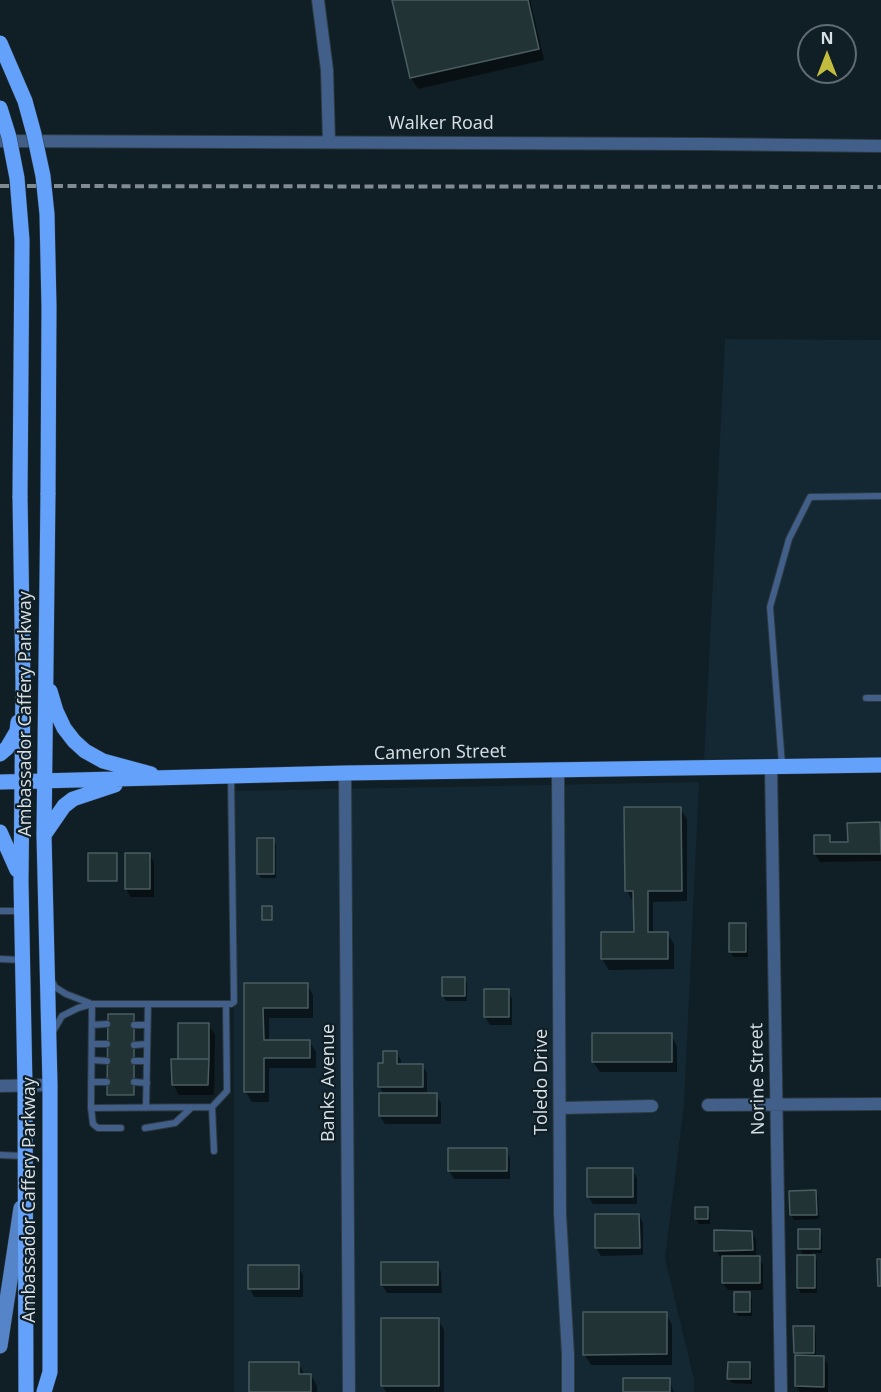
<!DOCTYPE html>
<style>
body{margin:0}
#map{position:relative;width:881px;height:1392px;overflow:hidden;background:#101e25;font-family:"Open Sans",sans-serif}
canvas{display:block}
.north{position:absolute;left:797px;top:24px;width:60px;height:60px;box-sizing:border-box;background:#101e25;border:2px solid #606c72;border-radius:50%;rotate:0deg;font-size:16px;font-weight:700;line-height:24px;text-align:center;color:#d7e0e5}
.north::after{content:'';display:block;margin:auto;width:21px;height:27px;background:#c2bd3f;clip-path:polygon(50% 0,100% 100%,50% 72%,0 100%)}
</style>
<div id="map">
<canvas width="881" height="1392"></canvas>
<div class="north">N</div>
</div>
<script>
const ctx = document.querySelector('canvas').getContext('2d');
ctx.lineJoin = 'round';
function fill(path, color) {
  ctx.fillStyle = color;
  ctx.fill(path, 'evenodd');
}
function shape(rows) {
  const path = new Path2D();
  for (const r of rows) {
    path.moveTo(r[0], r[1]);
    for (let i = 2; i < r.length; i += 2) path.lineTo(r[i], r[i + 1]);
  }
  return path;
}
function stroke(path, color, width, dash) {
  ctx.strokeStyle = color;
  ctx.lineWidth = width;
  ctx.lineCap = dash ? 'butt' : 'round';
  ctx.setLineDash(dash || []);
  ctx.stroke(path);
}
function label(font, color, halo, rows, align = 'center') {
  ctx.font = font + ' "Open Sans",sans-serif';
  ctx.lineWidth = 4.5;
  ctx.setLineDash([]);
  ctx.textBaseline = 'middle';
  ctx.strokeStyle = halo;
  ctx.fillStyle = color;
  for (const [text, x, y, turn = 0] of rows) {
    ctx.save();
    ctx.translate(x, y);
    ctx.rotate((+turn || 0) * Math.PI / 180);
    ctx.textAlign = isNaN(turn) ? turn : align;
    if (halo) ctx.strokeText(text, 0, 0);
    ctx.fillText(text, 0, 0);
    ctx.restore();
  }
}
const built = shape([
 [725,339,881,340,881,757,704,759],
 [699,782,684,1105,665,1258,694,1379,694,1392,234,1392,234,791]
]);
const shadow = shape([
 [393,0,530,0,544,60,418,89,411,78],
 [680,808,687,819,687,901,653,902,653,934,667,933,674,944,674,969,609,970,602,959,635,934,635,902,633,902,627,891],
 [880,824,881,861,820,862,815,854,829,836,833,843,849,843],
 [273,840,276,845,276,878,261,878,258,873],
 [149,854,154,862,154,897,131,897,126,889],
 [117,856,117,882,90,882,89,880],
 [746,925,748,930,748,957,733,957,731,952],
 [443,978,464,978,467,983,467,1001,446,1001,443,996],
 [307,984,313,995,313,1018,269,1018,269,1042,310,1042,316,1052,316,1068,269,1068,269,1102,252,1102,245,1091,245,985],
 [485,991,508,991,512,999,512,1025,490,1025,485,1017],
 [133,1015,134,1096,110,1096,109,1094],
 [208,1024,215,1035,214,1095,179,1095,173,1084,180,1061],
 [671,1035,677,1046,677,1072,600,1072,593,1062],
 [396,1052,401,1060,401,1065,422,1065,427,1073,427,1095,436,1095,441,1103,441,1124,385,1124,380,1116,380,1095,384,1095,380,1087,385,1065],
 [506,1150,510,1158,510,1179,454,1179,449,1171],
 [632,1170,637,1178,637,1204,593,1204,588,1196],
 [815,1192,818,1197,819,1219,794,1220,791,1215],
 [707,1208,710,1213,710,1224,699,1224,696,1219],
 [639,1215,643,1223,643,1255,601,1256,596,1248],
 [819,1230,822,1235,822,1253,812,1253,817,1261,817,1293,801,1293,798,1288,798,1256,804,1256,800,1248],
 [751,1232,756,1240,756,1257,759,1257,763,1265,763,1290,728,1290,723,1283,723,1258,721,1258,716,1250],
 [437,1264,441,1272,442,1293,387,1293,382,1285],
 [250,1267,298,1267,303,1275,303,1297,254,1297,250,1289],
 [749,1294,752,1299,752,1316,738,1316,735,1311],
 [666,1314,672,1325,672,1365,591,1365,584,1354],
 [438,1319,444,1330,444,1392,386,1392,382,1385],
 [813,1328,816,1333,816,1357,823,1357,828,1365,828,1392,800,1392,796,1386,795,1353],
 [298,1363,304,1374,311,1375,317,1386,317,1392,250,1392],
 [749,1364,752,1369,752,1384,732,1383,729,1378],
 [669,1380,674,1392,624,1392]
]);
const building = shape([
 [392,0,528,0,539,49,410,78,392,0],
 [624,807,681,807,682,891,648,891,648,932,668,932,668,959,601,959,601,932,634,932,633,891,625,891,624,807],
 [880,822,881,854,814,854,814,835,830,835,830,842,848,842,847,823,880,822],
 [257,838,274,838,274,874,257,874,257,838],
 [88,853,117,853,117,881,88,881,88,853],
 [125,853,150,853,150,889,125,889,125,853],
 [262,906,272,906,272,920,262,920,262,906],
 [729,923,746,923,746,952,729,952,729,923],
 [442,977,465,977,465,996,442,996,442,977],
 [244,983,308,983,308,1008,263,1008,264,1040,310,1040,310,1058,264,1058,264,1092,244,1092,244,983],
 [484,989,509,989,509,1017,484,1017,484,989],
 [108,1014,134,1014,134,1095,107,1095,108,1014],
 [178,1023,209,1023,209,1059,178,1059,178,1023],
 [592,1033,672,1033,672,1062,592,1062,592,1033],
 [383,1051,397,1051,397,1064,423,1064,423,1087,378,1087,378,1063,383,1063,383,1051],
 [171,1059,209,1059,208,1085,172,1085,171,1059],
 [379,1093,437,1093,437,1116,379,1116,379,1093],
 [448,1148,507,1148,507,1171,448,1171,448,1148],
 [587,1168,633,1168,633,1197,587,1197,587,1168],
 [816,1190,817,1215,790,1215,789,1191,816,1190],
 [695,1207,708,1207,708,1219,695,1219,695,1207],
 [595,1214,639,1214,640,1248,595,1248,595,1214],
 [798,1229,820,1229,820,1249,798,1249,798,1229],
 [714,1230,752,1231,753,1250,714,1251,714,1230],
 [797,1255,815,1255,815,1288,797,1288,797,1255],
 [722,1256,760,1256,760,1283,722,1283,722,1256],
 [877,1259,881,1259,881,1286,878,1286,877,1259],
 [381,1262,438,1262,438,1285,381,1285,381,1262],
 [248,1265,299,1265,299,1289,248,1289,248,1265],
 [734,1292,750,1292,750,1312,734,1312,734,1292],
 [583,1312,667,1312,667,1354,583,1355,583,1312],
 [381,1318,439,1318,439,1386,381,1386,381,1318],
 [793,1326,814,1326,814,1353,794,1353,793,1326],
 [795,1355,824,1356,824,1387,795,1386,795,1355],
 [249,1362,299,1362,299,1374,311,1374,311,1392,249,1392,249,1362],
 [728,1362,750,1362,750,1379,727,1379,728,1362],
 [623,1378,670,1378,670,1392,623,1392,623,1378]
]);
const service = shape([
 [866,698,881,698],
 [782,765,770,607,789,539,810,497,881,496],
 [0,911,21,911],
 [0,959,22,960],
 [52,981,55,987,66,994,92,1004],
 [92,1004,91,1108,212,1107],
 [92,1025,107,1024],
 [134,1025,147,1025],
 [52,1033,62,1016,78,1008,92,1004,231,1004,234,1002,231,777],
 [92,1044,107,1044],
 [134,1045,147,1044],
 [92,1060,107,1061],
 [134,1061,147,1061],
 [91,1082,107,1082],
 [134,1082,147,1083],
 [91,1108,93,1124,98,1128,121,1128],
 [146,1108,148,1004],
 [145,1128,175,1123,191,1108],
 [214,1151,212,1107,227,1091,226,1004],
 [0,1155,23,1156]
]);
const minor = shape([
 [318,0,327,70,329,142],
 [0,141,704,144,881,146],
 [771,766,781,1392],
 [558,771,560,1214,568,1355,568,1392],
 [345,773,349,1392],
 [0,1086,50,1085],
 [708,1105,881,1104],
 [561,1108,652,1106]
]);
const secondary = shape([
 [0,1346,21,1208]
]);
const primary = shape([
 [20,496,23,684,21,882,25,1086,26,1392],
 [50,691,56,711,64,728,74,741,85,751,103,761,151,774],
 [0,754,7,748,17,731,18,722],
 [0,782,345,773,881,765],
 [0,832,17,870],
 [44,835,64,806,73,799,115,785],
 [44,1392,50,1372,50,1085,44,835,48,493]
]);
const rail = shape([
 [0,186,881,187]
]);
const primaryBridge = shape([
 [0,43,25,101,34,134,43,176,47,214,49,307,48,493],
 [0,108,9,137,17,178,22,240,20,496]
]);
const streetNames = [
 ["Walker Road",441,124],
 ["Ambassador Caffery Parkway",26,714,-90],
 ["Cameron Street",440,753,-1],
 ["Norine Street",758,1079,-91],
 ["Toledo Drive",542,1082,-90],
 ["Banks Avenue",329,1083,-90],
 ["Ambassador Caffery Parkway",30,1200,-90]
];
fill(built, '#142833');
fill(shadow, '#0007');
fill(building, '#213335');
stroke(building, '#4a5d60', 1.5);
stroke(service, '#2c3940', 8);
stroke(minor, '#2c3940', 14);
stroke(secondary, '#2c3940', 16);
stroke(primary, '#2c3940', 16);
stroke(service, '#425f89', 6);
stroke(minor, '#425f89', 12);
stroke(secondary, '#5584c9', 15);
stroke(primary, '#64a1fa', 15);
stroke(rail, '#818c92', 4, [9, 4.5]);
stroke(primaryBridge, '#2c3940', 16, []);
stroke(primaryBridge, '#64a1fa', 15);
label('18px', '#d7e0e5', '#101e25', streetNames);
</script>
